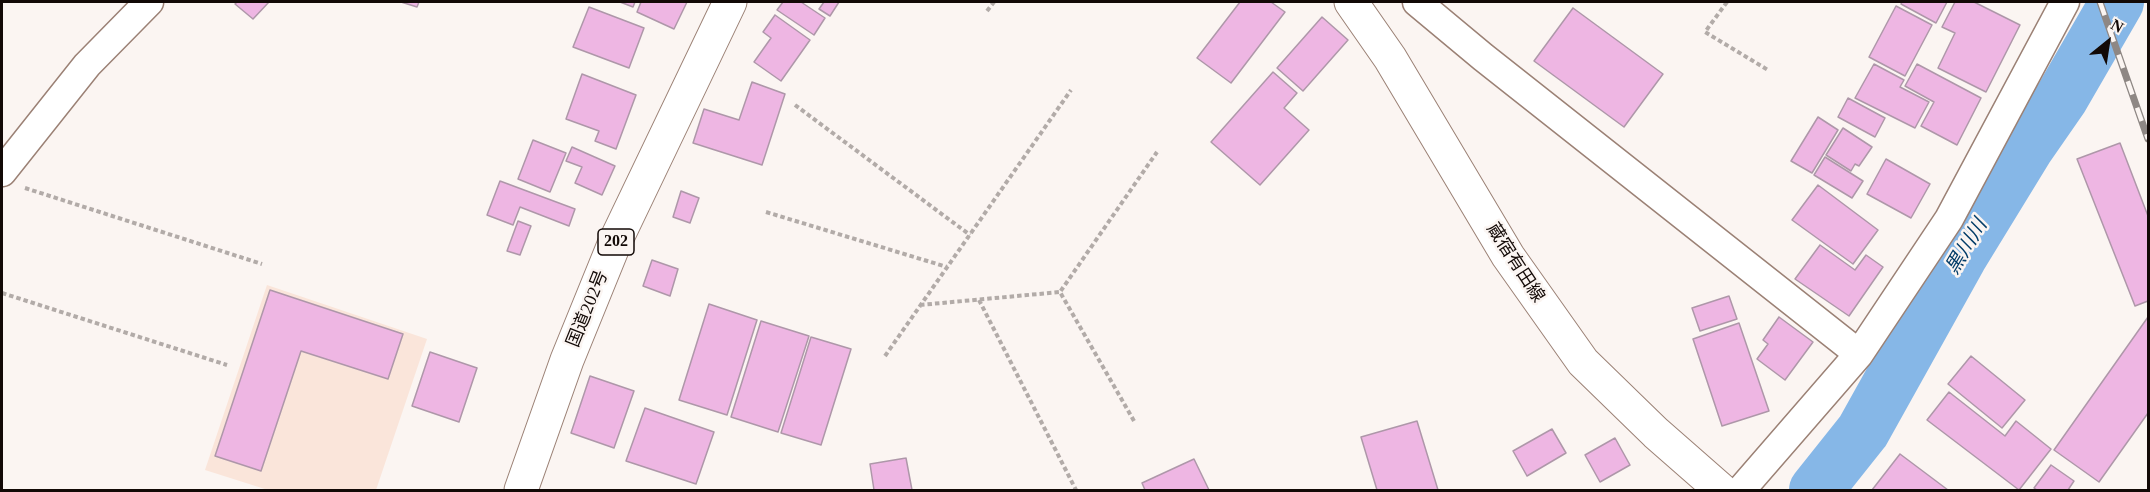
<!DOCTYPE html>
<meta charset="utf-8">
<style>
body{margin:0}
#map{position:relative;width:2150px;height:492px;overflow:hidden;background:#fbf5f2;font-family:"Times New Roman",serif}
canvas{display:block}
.frame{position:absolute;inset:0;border:3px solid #120906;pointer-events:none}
.north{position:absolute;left:2078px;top:12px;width:60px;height:60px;-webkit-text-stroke:4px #fbf5f2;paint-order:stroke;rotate:30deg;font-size:16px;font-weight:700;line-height:24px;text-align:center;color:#120906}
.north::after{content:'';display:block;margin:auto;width:21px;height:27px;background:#120906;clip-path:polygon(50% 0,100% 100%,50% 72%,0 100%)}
</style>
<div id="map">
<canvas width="2150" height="492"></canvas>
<div class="frame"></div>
<div class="north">N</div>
</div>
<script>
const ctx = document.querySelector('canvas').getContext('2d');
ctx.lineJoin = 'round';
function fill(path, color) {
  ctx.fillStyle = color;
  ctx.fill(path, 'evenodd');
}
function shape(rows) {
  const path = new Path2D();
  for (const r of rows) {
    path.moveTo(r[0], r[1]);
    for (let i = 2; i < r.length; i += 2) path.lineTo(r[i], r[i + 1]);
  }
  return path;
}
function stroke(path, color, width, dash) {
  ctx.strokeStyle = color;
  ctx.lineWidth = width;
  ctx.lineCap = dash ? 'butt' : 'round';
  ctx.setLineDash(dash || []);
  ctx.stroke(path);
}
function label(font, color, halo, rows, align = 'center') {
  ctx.font = font + ' "Times New Roman","Noto Sans JP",serif';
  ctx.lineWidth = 5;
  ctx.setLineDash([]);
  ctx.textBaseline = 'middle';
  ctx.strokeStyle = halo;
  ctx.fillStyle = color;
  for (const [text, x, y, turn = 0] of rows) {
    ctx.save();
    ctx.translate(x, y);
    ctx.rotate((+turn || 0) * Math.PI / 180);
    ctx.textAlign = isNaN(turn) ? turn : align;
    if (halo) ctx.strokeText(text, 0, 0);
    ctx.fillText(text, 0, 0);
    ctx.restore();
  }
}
const built = shape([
 [267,285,427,339,376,490,268,490,205,470]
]);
const river = shape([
 [1816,490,1863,431,1960,257,2028,146,2062,97,2117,2]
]);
const building = shape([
 [237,2,269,2,253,19,235,4,237,2],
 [401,2,419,2,417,7,401,2],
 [620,2,635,2,633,7,620,2],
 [641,2,687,2,674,29,637,12,641,2],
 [783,2,801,2,825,18,814,35,777,10,783,2],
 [824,2,839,2,830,16,819,9,824,2],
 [1240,2,1271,2,1285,12,1231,83,1197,58,1240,2],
 [1902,2,1947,2,1936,23,1901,4,1902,2],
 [1955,2,1974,2,2020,25,1986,92,1938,68,1955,33,1942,27,1955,2],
 [1896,6,1932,25,1905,76,1869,57,1896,6],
 [589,7,644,28,629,68,573,47,589,7],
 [1573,8,1663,74,1624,127,1534,61,1573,8],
 [775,15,810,40,781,81,754,62,771,38,763,32,775,15],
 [1322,17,1348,40,1303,91,1277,68,1322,17],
 [1874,64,1904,80,1900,87,1929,102,1915,128,1855,98,1874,64],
 [1917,64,1981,98,1957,145,1921,126,1934,102,1905,86,1917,64],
 [1273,72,1297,93,1284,108,1309,130,1260,185,1211,142,1273,72],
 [582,74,636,95,616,149,595,141,599,131,566,119,582,74],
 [752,82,785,94,762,165,693,143,704,109,739,120,752,82],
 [1848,98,1885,118,1875,137,1838,117,1848,98],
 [1818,117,1838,130,1812,173,1791,161,1818,117],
 [1843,128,1872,147,1859,166,1855,164,1851,171,1826,155,1843,128],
 [533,140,566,153,550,192,518,179,533,140],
 [2120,143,2148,216,2148,301,2135,306,2077,159,2120,143],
 [572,147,615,166,602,195,575,183,582,167,566,161,572,147],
 [1825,157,1863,181,1852,198,1814,175,1825,157],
 [1886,159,1930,184,1911,218,1867,194,1886,159],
 [500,181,575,209,569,226,520,207,513,225,487,215,500,181],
 [1818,185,1878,230,1853,264,1792,220,1818,185],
 [681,191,699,198,690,223,673,217,681,191],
 [518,221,531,226,520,255,507,251,518,221],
 [1820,245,1855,270,1866,255,1883,267,1849,316,1795,279,1820,245],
 [652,260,678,269,670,296,643,286,652,260],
 [270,290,403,334,388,379,301,351,261,471,215,456,270,290],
 [1729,296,1737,319,1700,331,1692,308,1729,296],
 [709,304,757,320,727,415,679,400,709,304],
 [1779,317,1813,342,1785,380,1757,359,1768,344,1763,340,1779,317],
 [2148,317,2148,413,2099,482,2054,450,2148,317],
 [761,321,809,336,778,432,731,417,761,321],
 [1739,323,1769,411,1722,426,1693,339,1739,323],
 [811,337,851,349,821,445,781,433,811,337],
 [430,352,477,368,459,422,412,406,430,352],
 [1971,356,2025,400,2002,428,1948,384,1971,356],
 [590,376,634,391,614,448,571,433,590,376],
 [1949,392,2005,436,2016,421,2051,449,2019,490,1927,420,1949,392],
 [645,408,714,432,696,484,626,461,645,408],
 [1417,421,1438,490,1377,490,1361,437,1417,421],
 [1552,429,1566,453,1527,476,1513,451,1552,429],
 [1615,438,1630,465,1600,482,1585,455,1615,438],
 [1900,454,1948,490,1872,490,1900,454],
 [906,458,912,490,874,490,870,464,906,458],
 [1194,459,1209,490,1145,490,1142,483,1194,459],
 [2051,465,2074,481,2068,490,2037,490,2034,488,2051,465]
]);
const path = shape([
 [1727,2,1705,32,1768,70],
 [987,11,994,2],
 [795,105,970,235],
 [25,188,262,264],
 [766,212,947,267],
 [2,293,227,365],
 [979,300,1076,490],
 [920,305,1060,292],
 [885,356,1071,90],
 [1134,421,1060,292,1157,152]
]);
const street = shape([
 [1417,2,1483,57,1859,354],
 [2,172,87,65,149,2],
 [1741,490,1859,354,1949,219,2065,2]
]);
const secondary = shape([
 [1351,2,1390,58,1508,256,1583,362,1656,433,1721,490]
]);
const highway = shape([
 [521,490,567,360,615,242,730,2]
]);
const rail = shape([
 [2100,2,2148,139]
]);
const shields = [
 [616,242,36]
];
const shieldNames = [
 ["202",616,242]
];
const streetNames = [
 ["蔵宿有田線",1515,263,57],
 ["国道202号",588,309,-68]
];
const waterNames = [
 ["黒川川",1967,247,-59]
];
fill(built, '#fae5da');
stroke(river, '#86b7e7', 54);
fill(building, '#eeb6e3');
stroke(building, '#ae97a9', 1.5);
stroke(street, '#9b8175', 31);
stroke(secondary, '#9b8175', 35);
stroke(highway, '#9b8175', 35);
stroke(path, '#b2aba8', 4, [4.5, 3]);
stroke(street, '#fff', 28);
stroke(secondary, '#fff', 33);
stroke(highway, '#fff', 33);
stroke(rail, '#8e8784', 7);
stroke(rail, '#fbf5f2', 4.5, [14]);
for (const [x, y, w] of shields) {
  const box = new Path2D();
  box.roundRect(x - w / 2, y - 13, w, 26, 4.5);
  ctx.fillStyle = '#fbf5f2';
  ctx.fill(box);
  stroke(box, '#120906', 1.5);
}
label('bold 16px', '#120906', null, shieldNames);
label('18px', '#120906', '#fbf5f2', streetNames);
label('italic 20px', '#023c68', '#fbf5f2', waterNames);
</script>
